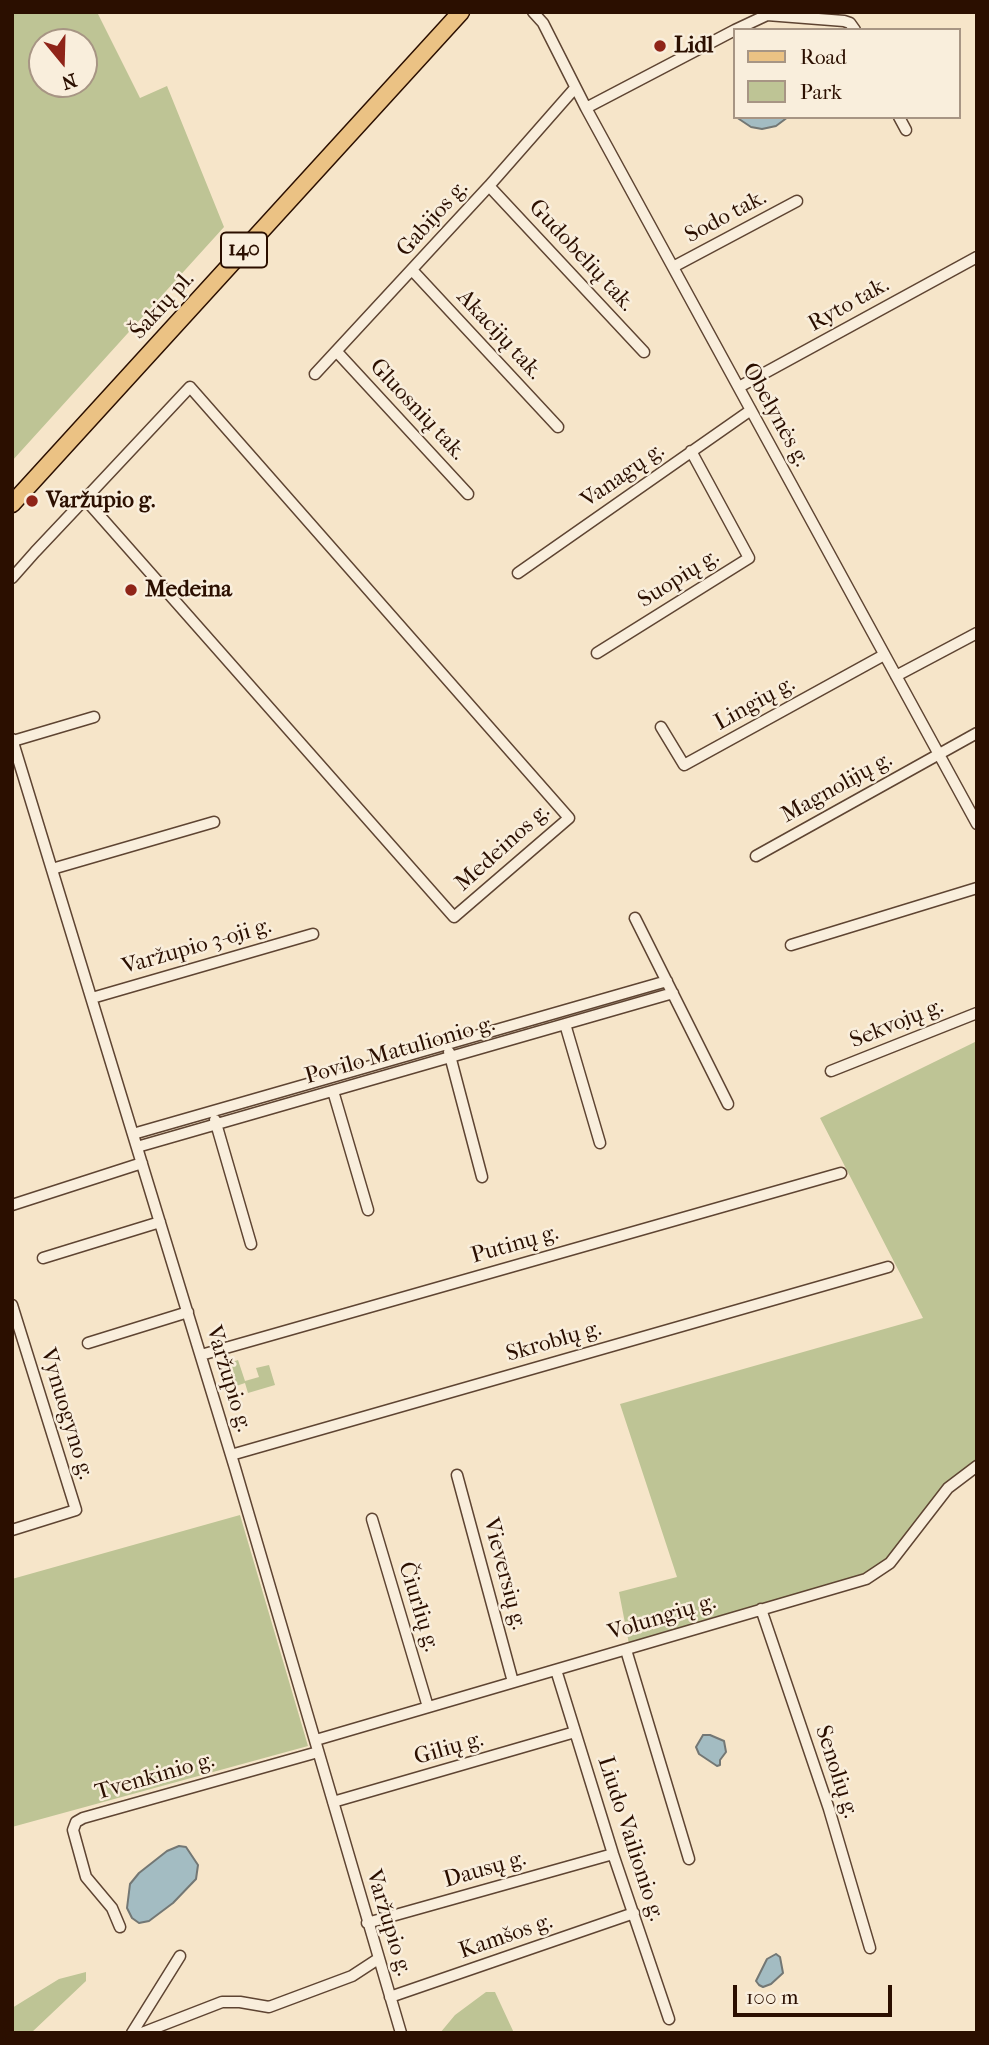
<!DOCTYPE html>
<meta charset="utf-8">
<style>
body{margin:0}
#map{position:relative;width:989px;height:2045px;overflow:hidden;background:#f6e5c9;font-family:"IM FELL French Canon",serif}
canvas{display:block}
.frame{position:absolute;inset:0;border:14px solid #2b0f00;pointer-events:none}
.legend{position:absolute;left:733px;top:28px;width:228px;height:91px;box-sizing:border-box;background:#f9eedc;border:2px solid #a79584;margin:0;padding:9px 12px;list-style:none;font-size:21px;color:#2b0f00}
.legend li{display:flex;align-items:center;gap:14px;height:35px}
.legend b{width:35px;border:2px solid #a79584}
.north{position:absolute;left:28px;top:28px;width:70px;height:70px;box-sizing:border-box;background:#f9eedc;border:2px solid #a79584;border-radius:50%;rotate:161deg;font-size:19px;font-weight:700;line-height:28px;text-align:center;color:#2b0f00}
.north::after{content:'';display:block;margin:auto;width:24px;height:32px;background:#8f2418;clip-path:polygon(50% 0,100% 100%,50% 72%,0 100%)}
.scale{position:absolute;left:733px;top:1985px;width:159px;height:32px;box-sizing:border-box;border:4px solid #2b0f00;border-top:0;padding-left:9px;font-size:21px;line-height:24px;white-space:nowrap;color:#2b0f00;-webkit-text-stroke:5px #f9eedc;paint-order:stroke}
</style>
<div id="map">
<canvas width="989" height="2045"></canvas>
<div class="frame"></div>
<ul class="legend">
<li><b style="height:9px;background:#ebc284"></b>Road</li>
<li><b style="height:19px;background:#bec495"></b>Park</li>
</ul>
<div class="north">N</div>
<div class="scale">100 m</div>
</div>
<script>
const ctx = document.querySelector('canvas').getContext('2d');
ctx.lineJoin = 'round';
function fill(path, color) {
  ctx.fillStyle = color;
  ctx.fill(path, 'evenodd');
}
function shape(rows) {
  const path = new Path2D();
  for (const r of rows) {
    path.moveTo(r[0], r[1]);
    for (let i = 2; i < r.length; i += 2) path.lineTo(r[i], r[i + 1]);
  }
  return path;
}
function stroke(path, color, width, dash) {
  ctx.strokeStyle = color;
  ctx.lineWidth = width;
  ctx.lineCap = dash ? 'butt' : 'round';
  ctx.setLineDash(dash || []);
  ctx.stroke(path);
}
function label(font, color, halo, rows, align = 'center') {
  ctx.font = font + ' "IM FELL French Canon",serif';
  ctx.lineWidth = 5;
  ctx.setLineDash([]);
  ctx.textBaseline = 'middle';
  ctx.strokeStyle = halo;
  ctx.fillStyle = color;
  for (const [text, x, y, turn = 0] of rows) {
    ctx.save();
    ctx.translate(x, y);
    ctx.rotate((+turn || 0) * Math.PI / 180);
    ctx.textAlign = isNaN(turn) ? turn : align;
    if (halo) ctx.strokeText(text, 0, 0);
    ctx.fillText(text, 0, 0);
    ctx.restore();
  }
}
const green = shape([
 [12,12,97,12,140,98,167,86,224,227,12,461],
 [84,42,84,84,42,84,42,42],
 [977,1041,977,1461,952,1478,890,1558,869,1573,629,1644,619,1592,677,1577,620,1404,923,1318,820,1118],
 [238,1360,245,1381,259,1377,256,1368,269,1365,275,1385,248,1393,245,1383,230,1388,223,1365],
 [240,1515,308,1746,12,1827,12,1579],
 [86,1972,86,1981,31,2033,12,2033,12,2008,59,1979],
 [486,1992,495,1992,514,2033,440,2033,455,2015]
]);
const water = shape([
 [736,117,788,117,776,126,762,129,751,127,736,117],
 [703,1735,710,1735,724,1741,726,1752,720,1760,720,1765,717,1766,699,1754,696,1747,703,1735],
 [179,1846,186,1847,198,1865,196,1879,173,1903,149,1921,139,1923,132,1918,127,1908,130,1884,139,1873,167,1851,179,1846],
 [776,1954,780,1957,783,1973,771,1984,763,1987,759,1985,756,1981,767,1959,776,1954]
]);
const minor = shape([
 [533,12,543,23,586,108,977,824],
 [735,30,767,15,844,21,850,23,855,30],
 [586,108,735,30],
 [899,117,906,130],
 [489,186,644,352],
 [673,267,797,201],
 [412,270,558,427],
 [337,352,468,494],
 [315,374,489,186,575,88],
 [739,387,977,257],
 [518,573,751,410],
 [12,578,35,552,85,499,190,387,569,818,454,917,85,499],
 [597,653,749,558,691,451],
 [896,676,977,633],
 [661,727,684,765,884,655],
 [12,739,235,1468,401,2033],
 [13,741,94,717],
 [756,856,977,733],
 [52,869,214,822],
 [635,918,728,1104],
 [791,945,977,888],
 [92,998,313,934],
 [565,1024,600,1143],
 [449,1052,482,1177],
 [831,1071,977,1013],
 [333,1091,368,1210],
 [215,1120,251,1244],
 [133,1134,667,981],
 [137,1147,673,993],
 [12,1205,142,1163],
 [43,1258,160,1222],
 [12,1305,76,1510,12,1530],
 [88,1343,188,1312],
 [201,1355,841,1173],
 [231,1455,888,1267],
 [457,1475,513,1682],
 [372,1519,428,1707],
 [761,1609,829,1809,870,1948],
 [626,1650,689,1859],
 [556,1670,613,1854,669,2019],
 [316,1740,866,1579,890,1563,948,1488,977,1466],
 [333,1802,575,1732],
 [367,1923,613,1854],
 [120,1927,112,1908,86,1877,73,1830,76,1822,83,1818,318,1752],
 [390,1997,634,1913],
 [132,2033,180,1956],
 [142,2033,222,2002,240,2002,269,2007,352,1976,378,1959]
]);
const primary = shape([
 [12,504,461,12]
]);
const markers = [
 [660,46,7,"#8f2418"],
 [32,501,7,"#8f2418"],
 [131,590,7,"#8f2418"]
];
const shields = [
 [244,250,46]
];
const shieldNames = [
 ["140",244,250]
];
const poiNames = [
 ["Lidl",674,46],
 ["Varžupio g.",46,501],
 ["Medeina",145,590]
];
const streetNames = [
 ["Sodo tak.",726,217,-28],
 ["Gabijos g.",433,219,-48],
 ["Gudobelių tak.",581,256,47],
 ["Ryto tak.",849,305,-29],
 ["Šakių pl.",163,306,-48],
 ["Akacijų tak.",499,335,47],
 ["Gluosnių tak.",417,410,47],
 ["Obelynės g.",775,415,61],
 ["Vanagų g.",623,476,-35],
 ["Suopių g.",679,579,-32],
 ["Lingių g.",755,704,-29],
 ["Magnolijų g.",837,788,-29],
 ["Medeinos g.",503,848,-42],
 ["Varžupio 3-oji g.",197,947,-16],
 ["Sekvojų g.",897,1024,-22],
 ["Povilo Matulionio g.",400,1051,-16],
 ["Putinų g.",515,1245,-16],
 ["Skroblų g.",554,1342,-16],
 ["Varžupio g.",228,1379,73],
 ["Vynuogyno g.",66,1414,73],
 ["Vieversių g.",504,1574,75],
 ["Čiurlių g.",418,1607,73],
 ["Volungių g.",662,1618,-17],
 ["Gilių g.",449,1749,-16],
 ["Senolių g.",836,1772,72],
 ["Tvenkinio g.",155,1777,-16],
 ["Liudo Vailionio g.",630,1839,72],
 ["Dausų g.",485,1870,-16],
 ["Varžupio g.",388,1923,73],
 ["Kamšos g.",506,1937,-19]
];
fill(green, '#bec495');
fill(water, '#a3bcc2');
stroke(water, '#737774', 2);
stroke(minor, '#5e4432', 13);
stroke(primary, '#2b0f00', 19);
stroke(minor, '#f9eedc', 10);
stroke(primary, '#ebc284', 16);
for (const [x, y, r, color] of markers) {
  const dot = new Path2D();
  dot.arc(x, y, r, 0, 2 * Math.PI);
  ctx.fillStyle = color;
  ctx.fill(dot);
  stroke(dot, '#f9eedc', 2.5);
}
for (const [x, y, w] of shields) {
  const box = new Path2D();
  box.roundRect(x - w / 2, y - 17.5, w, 35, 5);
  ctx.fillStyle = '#f9eedc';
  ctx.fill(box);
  stroke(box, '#2b0f00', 2);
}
label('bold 21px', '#2b0f00', null, shieldNames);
label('bold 23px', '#2b0f00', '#f9eedc', poiNames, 'left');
label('23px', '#2b0f00', '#f9eedc', streetNames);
</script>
